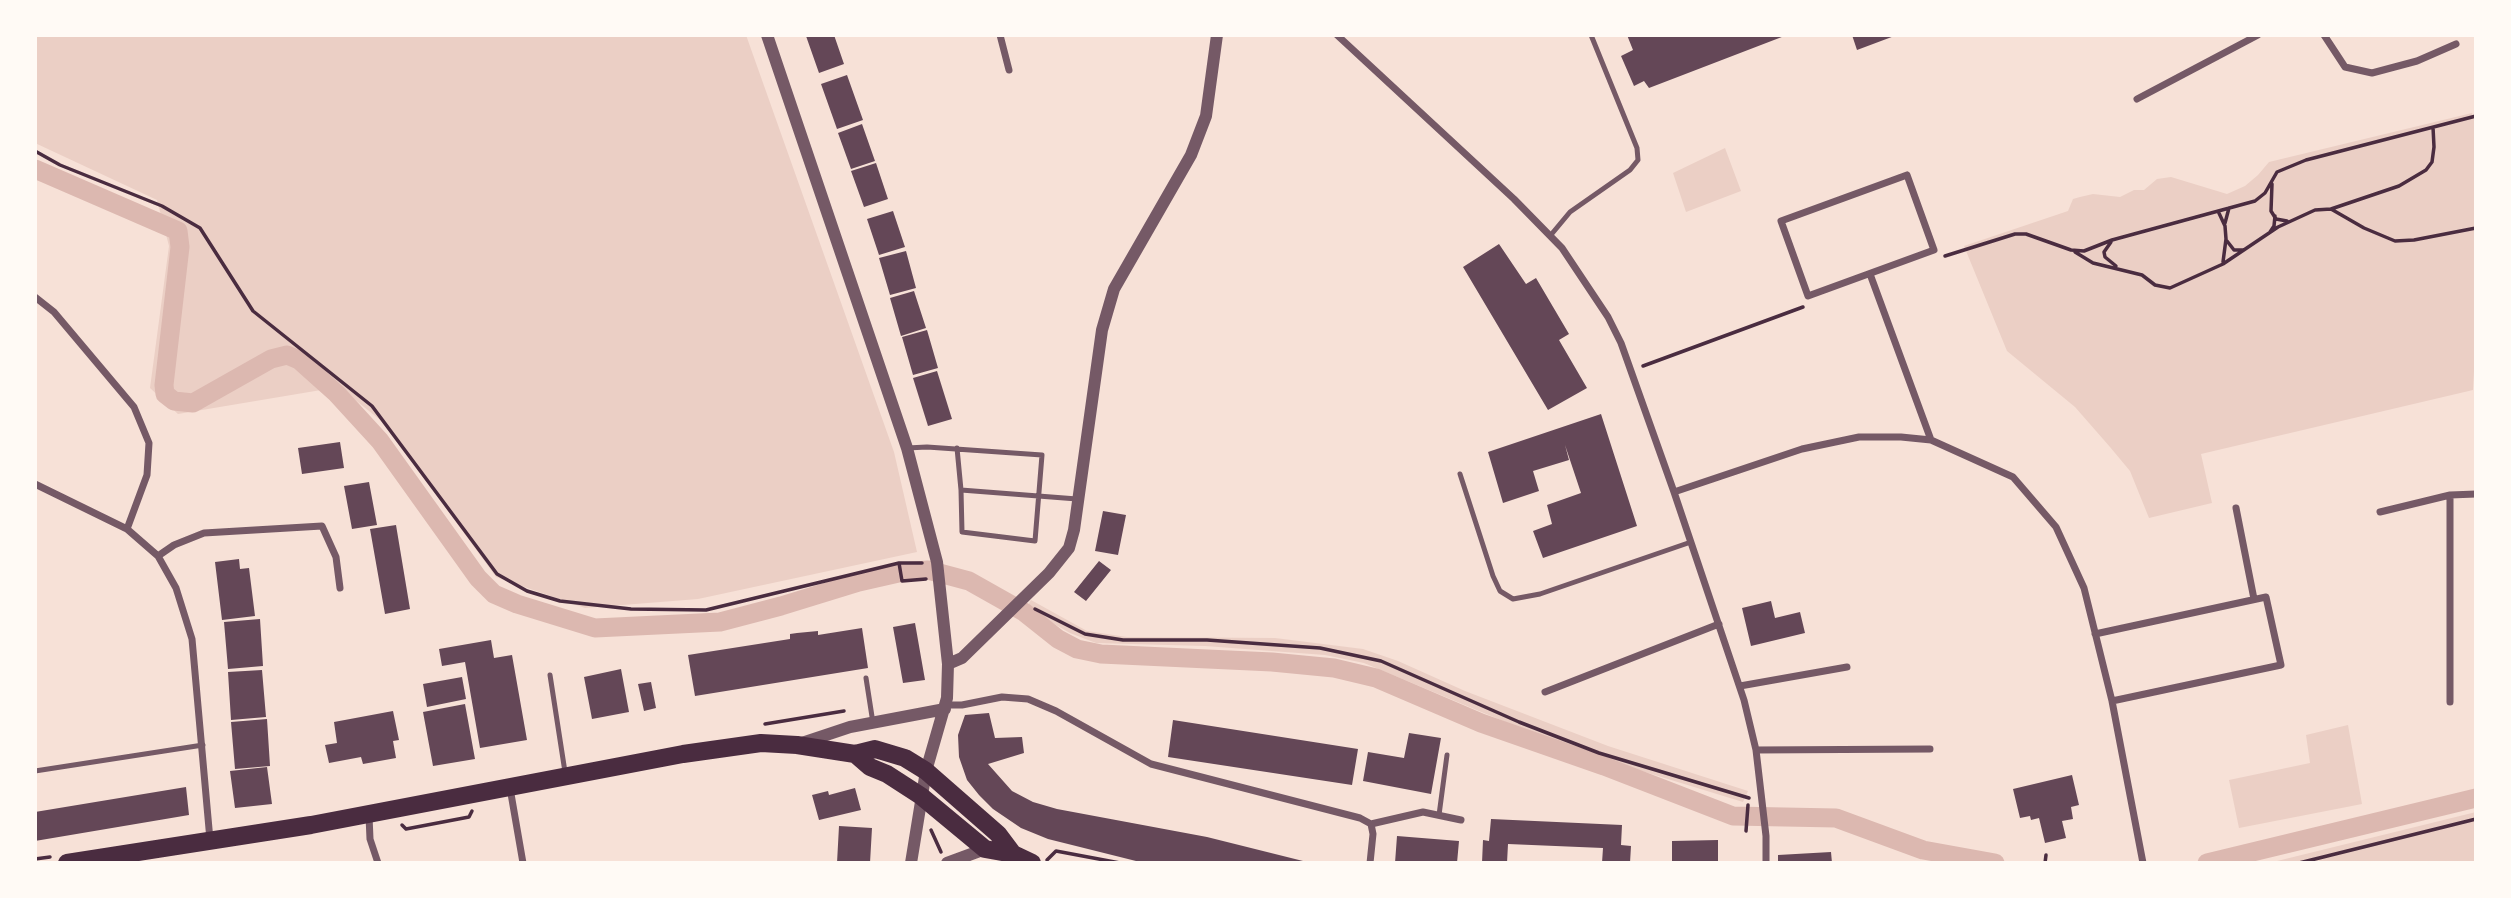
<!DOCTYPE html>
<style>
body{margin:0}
#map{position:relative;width:2511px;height:898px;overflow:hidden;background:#f7e1d7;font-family:"Titillium Web",sans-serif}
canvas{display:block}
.frame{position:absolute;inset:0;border:37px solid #fffaf5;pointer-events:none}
</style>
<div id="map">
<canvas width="2511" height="898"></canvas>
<div class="frame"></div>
</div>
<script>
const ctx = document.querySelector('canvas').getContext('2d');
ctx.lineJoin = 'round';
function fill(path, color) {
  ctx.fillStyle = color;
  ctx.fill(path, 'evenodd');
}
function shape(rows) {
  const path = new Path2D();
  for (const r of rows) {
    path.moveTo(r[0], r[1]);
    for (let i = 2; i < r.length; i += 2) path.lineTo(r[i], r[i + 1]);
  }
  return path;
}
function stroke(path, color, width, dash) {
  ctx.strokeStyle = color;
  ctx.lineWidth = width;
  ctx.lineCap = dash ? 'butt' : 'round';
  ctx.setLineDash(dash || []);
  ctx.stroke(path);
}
const green = shape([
 [35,35,746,35,894,452,917,552,698,599,585,608,496,577,384,423,339,387,178,414,150,388,169,246,157,200,35,143],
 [2472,113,2476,126,2476,334,2473,390,2201,454,2212,503,2149,518,2130,471,2110,447,2075,407,2007,351,1964,246,2068,211,2073,199,2080,197,2093,194,2120,197,2134,190,2144,190,2157,179,2171,177,2227,194,2245,186,2258,175,2269,162],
 [1725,148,1741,191,1686,212,1673,173],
 [1031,600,1087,631,1127,637,1275,638,1363,649,1398,661,1465,691,1608,746,1748,791,1743,802,1570,749,1364,663,1325,655,1205,646,1096,643,1070,633,1026,608],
 [2348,725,2362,804,2239,828,2229,780,2310,763,2306,735],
 [2476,812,2476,863,2269,863]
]);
const canal = shape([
 [35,169,178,231,180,247,164,385,165,394,174,401,193,403,271,359,287,355,299,360,337,394,380,441,478,578,494,594,517,604,595,628,720,622,781,606,859,582,903,572,928,570,969,581,1024,612,1058,639,1077,649,1101,654,1272,662,1334,668,1376,678,1481,723,1604,766,1733,816,1836,818,1923,850,1995,863],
 [2207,863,2476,798]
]);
const building = shape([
 [834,35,844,64,819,73,806,36],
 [1627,35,1787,35,1649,88,1644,81,1634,86,1621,56,1633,50],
 [1852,35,1897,35,1857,50],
 [847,75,863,120,837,129,821,84],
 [862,124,875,161,851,169,838,133],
 [876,163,888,199,864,207,851,171],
 [893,211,905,247,879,255,867,219],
 [1499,244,1526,284,1536,278,1569,334,1559,340,1587,388,1548,410,1463,267],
 [906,251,916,288,890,295,879,258],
 [914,291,926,328,901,336,890,298],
 [927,330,938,368,913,375,902,337],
 [937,371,952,419,928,426,913,378],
 [1601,414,1637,526,1543,558,1533,531,1552,524,1547,505,1581,493,1565,445,1569,460,1533,471,1539,491,1503,503,1488,452],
 [340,442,344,468,302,474,298,448],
 [369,482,377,525,352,529,344,486],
 [1103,511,1126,515,1118,555,1095,551],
 [396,525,410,609,385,614,370,529],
 [239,559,240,569,249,568,255,616,222,620,215,562],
 [1099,561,1111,570,1086,601,1074,592],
 [1771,601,1775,618,1800,612,1805,633,1751,646,1742,608],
 [260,619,263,666,228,669,224,622],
 [915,623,925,680,903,683,893,627],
 [862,628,868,668,695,696,688,655,790,639,790,634,797,633,818,631,818,635],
 [491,640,494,658,512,655,527,740,480,748,465,662,442,666,439,649],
 [621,669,629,712,592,719,584,677],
 [262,670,266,717,231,720,228,672],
 [462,677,466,699,427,707,423,684],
 [651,682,656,708,644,711,638,684],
 [465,704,475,759,433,766,423,712],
 [393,711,399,740,393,741,396,758,363,764,361,757,329,763,325,745,337,743,334,722],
 [989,713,995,738,1022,737,1024,753,988,764,1012,791,1033,802,1057,809,1207,837,1311,863,1144,863,1048,839,1021,828,993,809,979,795,967,780,959,757,958,735,965,715],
 [267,719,270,766,235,769,231,722],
 [1173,720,1358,749,1352,785,1168,757],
 [1409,733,1441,738,1431,794,1363,781,1368,752,1404,758],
 [267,767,272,804,235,808,230,771],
 [2072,775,2079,805,2071,807,2073,819,2062,821,2066,838,2045,843,2039,818,2031,820,2030,816,2020,818,2013,789],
 [186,787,189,815,35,841,35,812],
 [855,788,861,810,819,820,812,795,828,791,829,795],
 [1491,819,1622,825,1621,845,1631,846,1630,863,1602,863,1603,848,1508,844,1507,863,1482,863,1483,840,1489,841],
 [839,826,872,828,870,863,837,863],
 [1397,836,1459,841,1457,863,1395,863],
 [1718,840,1718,863,1672,863,1672,841],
 [1831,852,1832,863,1778,863,1778,855]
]);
const path = shape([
 [35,151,60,165,162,206,200,228,253,311,372,406,497,574,527,591,560,601,631,609,706,610,899,563,922,563],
 [2272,184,2271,211,2276,219,2287,221],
 [2331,209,2399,186,2426,170,2432,162,2434,147,2433,127],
 [2218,211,2225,226,2226,239,2223,262],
 [2225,223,2229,208],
 [2270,232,2274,226,2275,216],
 [2227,241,2234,250,2243,250],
 [2111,242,2104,252,2105,257,2116,266],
 [2075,252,2093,263,2142,275,2155,285,2170,288,2223,264,2278,227,2315,210,2331,209,2364,228,2395,241,2414,240,2476,228],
 [1945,256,2015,234,2026,234,2071,250,2084,251,2112,240,2255,201,2265,193,2277,172,2306,160,2476,116],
 [1643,366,1803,307],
 [899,563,902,581,926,579],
 [1035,609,1085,634,1123,640,1207,640,1320,648,1381,661,1519,722,1599,753,1749,798],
 [765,724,844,711],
 [402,825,406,829,469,817,472,811],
 [931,830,941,852],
 [1746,831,1748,805],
 [35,859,50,857],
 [1047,860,1056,851,1120,863],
 [2045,863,2046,855],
 [2299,863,2476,819]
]);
const service = shape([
 [1550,236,1570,212,1630,170,1638,160,1637,148,1591,35],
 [907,448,927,447,1042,455,1035,541,962,532,961,490],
 [957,448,961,490,1077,499],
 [1460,474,1493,576,1500,591,1513,599,1540,594,1691,542],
 [550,675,565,772],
 [866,678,873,723],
 [35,771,203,745],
 [1439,815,1447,755]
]);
const minor = shape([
 [1000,35,1009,70],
 [1337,35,1514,199,1562,248,1608,317,1621,343,1674,492,1744,700,1756,750,1766,836,1766,863],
 [2324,35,2345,67,2372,73,2417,61,2456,44],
 [2137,99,2258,35],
 [1907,175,1934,250,1808,296,1781,221,1907,175],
 [1870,274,1931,440],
 [35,297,54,312,134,407,149,443,147,475,127,529],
 [35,484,127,529,158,556,176,588,192,639,210,840],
 [1674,492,1802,449,1859,437,1901,437,1931,440,2013,477,2056,527,2084,588,2112,701,2143,863],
 [2236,508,2254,599],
 [2380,512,2450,495,2476,494],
 [158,556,174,545,204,533,322,526,336,557,340,588],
 [2095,634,2266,597,2281,665,2112,701],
 [1740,686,1847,667],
 [1545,692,1719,624],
 [2450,702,2450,495],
 [946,705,962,705,1002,697,1028,699,1056,711,1151,764,1360,818,1371,824,1373,834,1370,863],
 [1756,750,1930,749],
 [510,788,523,863],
 [369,816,370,839,378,863],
 [1371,824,1423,812,1461,820]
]);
const tertiary = shape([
 [767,35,907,448,937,562,948,664,947,698,926,771,911,863],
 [948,664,962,658,1049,573,1069,548,1074,530,1102,330,1114,289,1191,155,1206,116,1217,35],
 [799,744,850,727,945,709],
 [947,863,985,849]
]);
const primary = shape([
 [855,754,870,767,887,774,921,796,985,849,1013,854,1032,863],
 [67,863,311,825,683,754,761,743,797,745,855,754,875,749,905,758,926,771,998,834,1013,854]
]);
fill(green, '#ebcfc5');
stroke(canal, '#dcb8b0', 19);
fill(building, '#644757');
stroke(path, '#4a2c40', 3.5);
stroke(service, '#755966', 5);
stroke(minor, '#755966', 7);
stroke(tertiary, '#755966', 12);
stroke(primary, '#4a2c40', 18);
</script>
